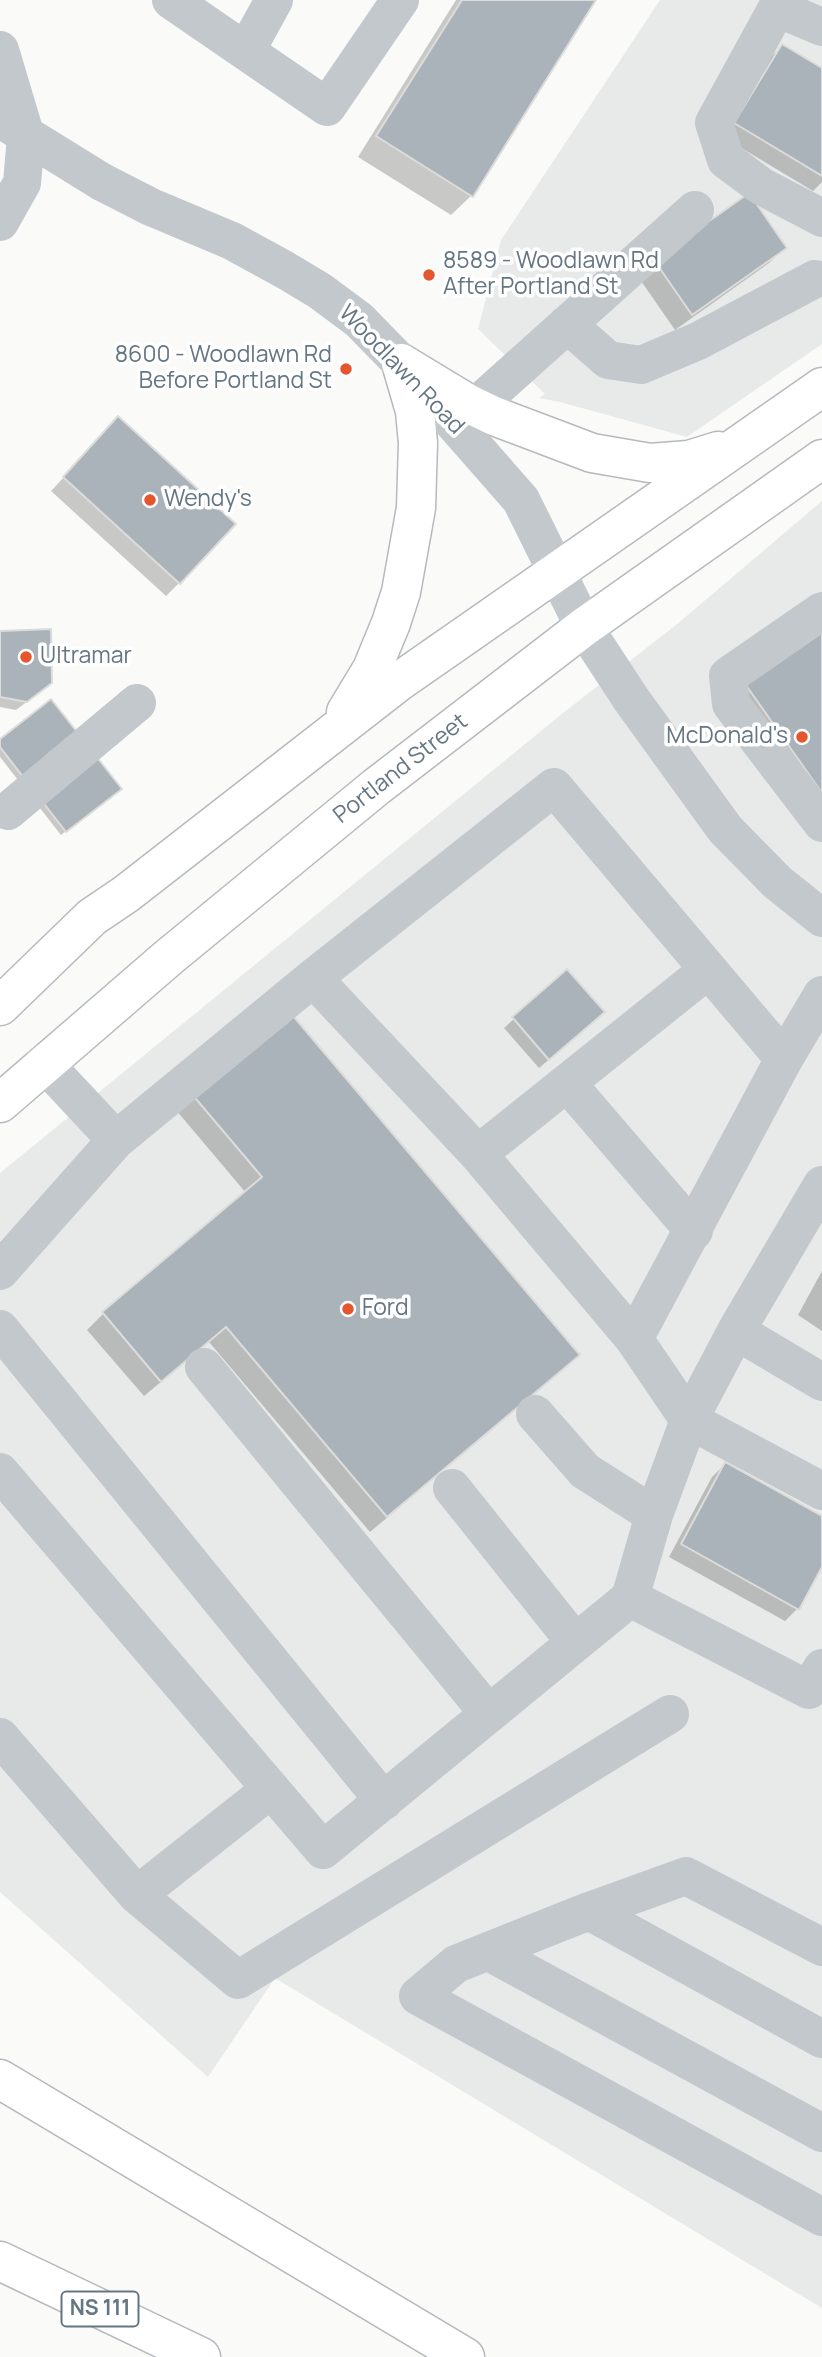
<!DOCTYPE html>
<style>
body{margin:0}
canvas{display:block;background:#fafaf8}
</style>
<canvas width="822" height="2357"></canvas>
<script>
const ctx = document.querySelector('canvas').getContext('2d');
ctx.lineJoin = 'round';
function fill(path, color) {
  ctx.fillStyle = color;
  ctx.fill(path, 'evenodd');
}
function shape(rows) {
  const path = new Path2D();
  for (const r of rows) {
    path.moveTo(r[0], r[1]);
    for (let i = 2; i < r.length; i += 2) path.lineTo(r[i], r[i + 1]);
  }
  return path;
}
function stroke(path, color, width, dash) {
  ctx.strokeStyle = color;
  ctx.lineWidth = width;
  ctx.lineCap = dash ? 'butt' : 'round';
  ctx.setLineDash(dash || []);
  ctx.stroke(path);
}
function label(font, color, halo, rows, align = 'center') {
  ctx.font = font + ' Manrope,sans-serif';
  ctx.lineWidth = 7;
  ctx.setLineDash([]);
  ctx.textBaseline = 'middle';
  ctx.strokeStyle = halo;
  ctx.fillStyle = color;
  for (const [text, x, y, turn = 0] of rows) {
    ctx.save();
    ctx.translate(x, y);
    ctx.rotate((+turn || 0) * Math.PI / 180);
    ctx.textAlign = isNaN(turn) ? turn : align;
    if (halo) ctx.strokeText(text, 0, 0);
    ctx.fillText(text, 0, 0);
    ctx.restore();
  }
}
const built = shape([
 [660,0,822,0,822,344,687,437,560,402,539,398,545,394,478,329,501,240],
 [822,501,822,2308,275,1978,208,2077,0,1892,0,1173,563,713,676,625]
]);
const shadow = shape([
 [456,0,594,0,471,196,451,215,358,157],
 [782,46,822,70,822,182,813,191,723,137,769,59],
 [785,247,769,263,675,330,639,278,655,262],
 [106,432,179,583,166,596,51,491],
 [822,628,822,824,731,695],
 [0,633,40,692,16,710,0,707],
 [0,741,115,793,61,835,0,757],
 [567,971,594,1021,539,1068,504,1028],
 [192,1094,561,1371,370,1532,209,1342,144,1396,87,1330,103,1314,246,1193,176,1110],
 [822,1271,822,1331,798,1315],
 [725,1464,822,1518,822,1563,798,1608,785,1621,669,1557,712,1477]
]);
const building = shape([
 [462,0,596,0,473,197,376,136,462,0],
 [782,44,822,68,822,176,734,123,782,44],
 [749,193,787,248,692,315,654,260,749,193],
 [118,416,236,524,180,584,63,477,118,416],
 [822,625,822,793,743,681,822,625],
 [51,629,52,683,27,702,0,697,0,631,51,629],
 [51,699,122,789,66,832,0,747,0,739,51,699],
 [567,969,605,1012,549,1060,512,1017,567,969],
 [289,1011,580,1355,387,1517,226,1327,161,1382,102,1312,262,1177,191,1093,289,1011],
 [725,1462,822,1516,822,1567,799,1610,681,1544,725,1462]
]);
const minor = shape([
 [171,0,327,107,400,0],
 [822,27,777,8,714,123,726,160,761,186,822,218],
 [0,50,26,137,22,183,0,222],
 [246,51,274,0],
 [0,119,102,182,151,207,232,241,285,270,320,291,359,320,401,363,521,500,584,627,631,699,725,829,777,882,822,918],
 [567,324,608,360,641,365,698,341,815,279],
 [475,407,695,210],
 [822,611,728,676,731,704,822,823],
 [8,811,137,703],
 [313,978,478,1154,634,1339],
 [784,1059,634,1339,689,1420,822,1491],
 [44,1063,116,1140],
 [567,1083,694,1231],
 [478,1154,708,970],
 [0,1271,116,1140,313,978,554,787,784,1059,822,995],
 [0,1329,384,1801],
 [736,1331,822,1382],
 [204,1367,489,1714],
 [535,1414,585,1471,654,1515],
 [0,1472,323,1850,630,1598,809,1690,822,1668],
 [452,1488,575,1642],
 [630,1598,654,1515,689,1420,736,1331,822,1185],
 [0,1737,137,1895,271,1789],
 [137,1895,238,1980,670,1714],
 [589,1911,822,2039],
 [822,1947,686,1876,589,1911,456,1964,418,1996,822,2217],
 [489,1952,822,2133]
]);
const major = shape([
 [401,363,467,403,494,416,592,453,650,463,689,460,718,451],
 [346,712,372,669,391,623,401,592,416,508,418,443,415,411,401,363],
 [0,1006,92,917,126,894,397,683,822,387],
 [0,1103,169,957,376,787,584,627,822,459]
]);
const highway = shape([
 [0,2079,465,2357],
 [0,2261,201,2357]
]);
const markers = [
 [429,275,7,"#e4572e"],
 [346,369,7,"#e4572e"],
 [150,500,7,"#e4572e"],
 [26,657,7,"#e4572e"],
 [802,737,7,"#e4572e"],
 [348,1309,7,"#e4572e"]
];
const shields = [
 [100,2309,77]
];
const shieldNames = [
 ["NS 111",100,2309]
];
const poiNames = [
 ["8589 - Woodlawn Rd",443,262],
 ["After Portland St",443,288],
 ["8600 - Woodlawn Rd",332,356,"right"],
 ["Before Portland St",332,382,"right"],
 ["Wendy's",164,500],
 ["Ultramar",40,657],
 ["McDonald's",788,737,"right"],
 ["Ford",362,1309]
];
const streetNames = [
 ["Woodlawn Road",401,370,46],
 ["Portland Street",401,769,-38]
];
fill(built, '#e8e9e9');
fill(shadow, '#0003');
fill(building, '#aab3b9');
stroke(building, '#dcdcda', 2);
stroke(major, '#b5babe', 41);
stroke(highway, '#b4b9bd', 41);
stroke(minor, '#c3c8cc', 38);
stroke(major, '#fff', 38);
stroke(highway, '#fff', 38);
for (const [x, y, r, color] of markers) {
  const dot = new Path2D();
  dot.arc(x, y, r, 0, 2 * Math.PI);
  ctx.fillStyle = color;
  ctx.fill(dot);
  stroke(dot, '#fff', 2.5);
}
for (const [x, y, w] of shields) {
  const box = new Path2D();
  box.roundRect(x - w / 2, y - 17.5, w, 35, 5);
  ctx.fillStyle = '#fff';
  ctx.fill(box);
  stroke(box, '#657683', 2);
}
label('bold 21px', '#657683', null, shieldNames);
label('23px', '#657683', '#fff', poiNames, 'left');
label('23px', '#657683', '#fff', streetNames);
</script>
